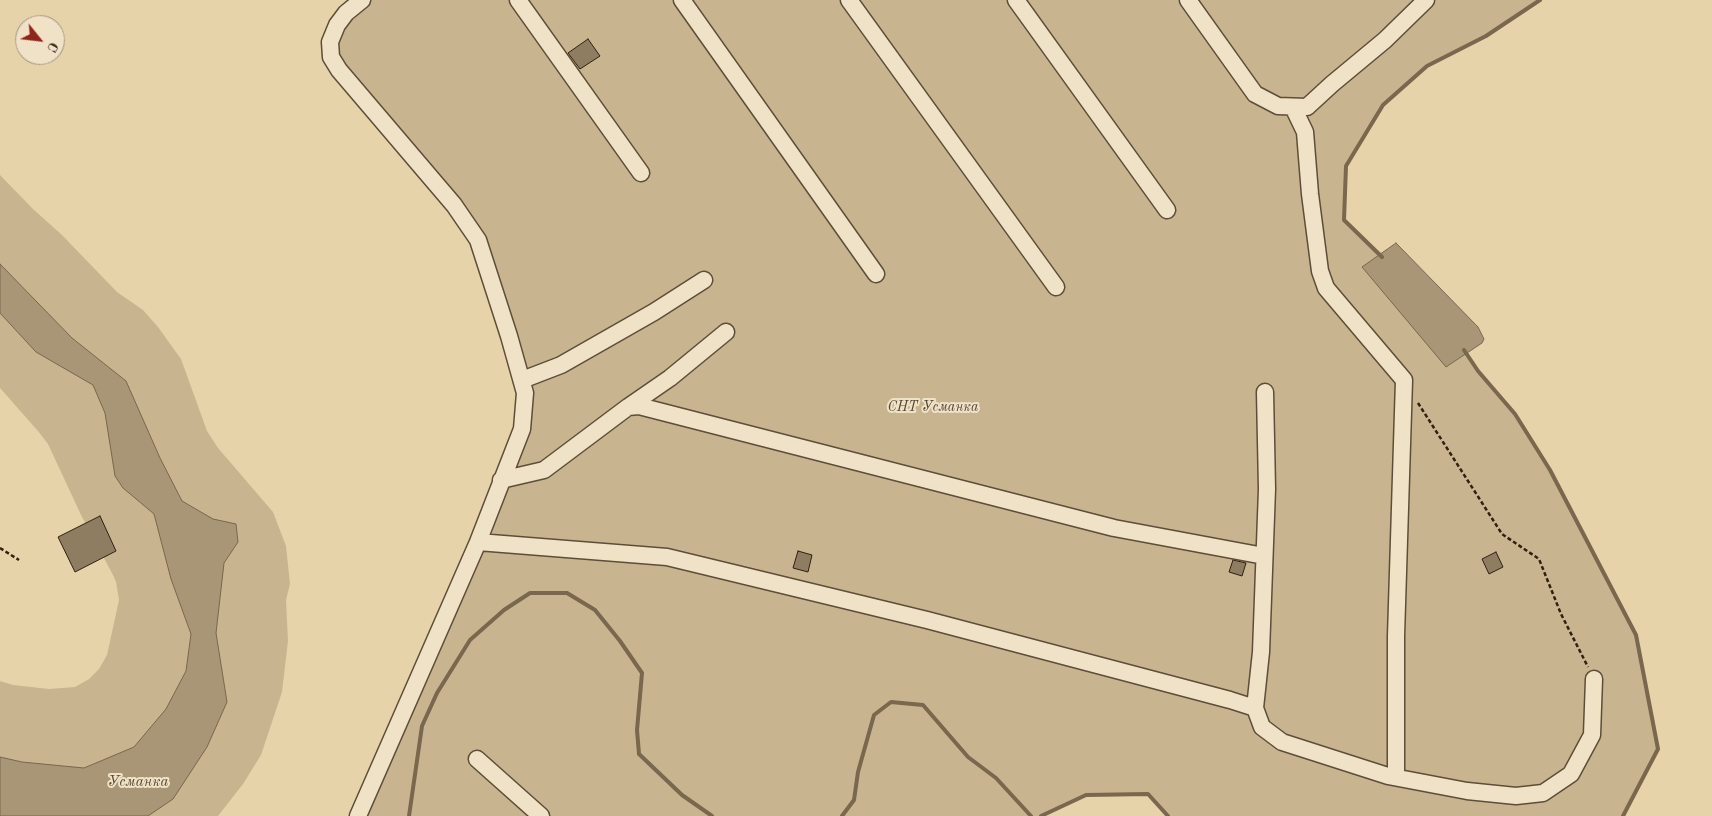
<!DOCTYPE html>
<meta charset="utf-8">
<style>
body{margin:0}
#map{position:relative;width:1712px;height:816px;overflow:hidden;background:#e7d3a9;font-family:"Old Standard TT",serif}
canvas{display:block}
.north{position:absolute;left:15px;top:15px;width:50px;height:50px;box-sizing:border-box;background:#efe2c7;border:1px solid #a3947f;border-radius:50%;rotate:119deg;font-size:14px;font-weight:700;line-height:20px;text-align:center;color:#302012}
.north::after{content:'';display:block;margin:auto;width:18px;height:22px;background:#8f2418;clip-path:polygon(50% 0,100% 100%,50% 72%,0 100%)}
</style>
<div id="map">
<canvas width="1712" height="816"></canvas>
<div class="north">С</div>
</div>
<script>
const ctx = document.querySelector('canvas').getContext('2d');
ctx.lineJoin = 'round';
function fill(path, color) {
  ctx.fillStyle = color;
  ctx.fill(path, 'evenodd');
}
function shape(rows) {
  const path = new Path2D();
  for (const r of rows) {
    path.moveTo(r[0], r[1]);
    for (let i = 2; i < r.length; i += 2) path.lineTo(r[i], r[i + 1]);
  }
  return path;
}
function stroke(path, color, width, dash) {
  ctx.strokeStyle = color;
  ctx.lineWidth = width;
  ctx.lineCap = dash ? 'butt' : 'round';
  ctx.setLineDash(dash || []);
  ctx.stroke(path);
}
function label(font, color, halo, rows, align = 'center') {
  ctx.font = font + ' "Old Standard TT",serif';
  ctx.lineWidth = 4;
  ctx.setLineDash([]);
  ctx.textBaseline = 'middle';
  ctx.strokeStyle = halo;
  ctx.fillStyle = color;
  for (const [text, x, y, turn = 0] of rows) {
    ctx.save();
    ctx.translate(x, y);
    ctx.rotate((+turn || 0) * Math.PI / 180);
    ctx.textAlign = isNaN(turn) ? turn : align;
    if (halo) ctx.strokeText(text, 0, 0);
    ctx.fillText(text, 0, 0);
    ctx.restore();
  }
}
const green = shape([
 [348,0,1539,0,1486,36,1427,66,1383,105,1346,166,1344,220,1403,279,1462,347,1478,371,1515,414,1550,470,1636,635,1658,749,1623,816,1168,816,1148,794,1086,795,1041,816,352,816,518,428,521,394,474,243,326,59,332,20],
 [0,175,33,209,62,235,117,292,143,310,158,327,181,359,207,431,218,448,273,512,286,546,290,584,286,600,288,641,282,692,261,755,243,784,218,816,0,816,0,681,13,685,49,689,75,687,89,679,99,669,107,655,119,600,116,582,113,575,81,515,48,444,38,431,0,388]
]);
const water = shape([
 [1396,243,1478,327,1484,339,1482,343,1446,367,1362,267,1396,243],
 [0,264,72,338,126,381,160,458,182,501,213,519,236,524,238,542,224,563,216,633,227,702,207,747,173,799,148,816,0,816,0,757,22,762,84,768,134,747,166,709,186,671,191,634,171,579,154,514,123,488,115,476,105,413,93,385,36,352,0,313,0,264]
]);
const stream = shape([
 [1382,257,1344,220,1346,166,1383,105,1427,66,1486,36,1540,0],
 [1464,350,1478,371,1515,414,1550,470,1636,635,1658,749,1623,816],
 [409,816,422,726,437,693,470,640,504,610,530,593,567,593,595,610,620,641,642,673,637,730,639,754,682,795,712,816],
 [842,816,854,800,858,772,874,715,891,702,923,705,968,757,996,778,1031,816],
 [1041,816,1086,795,1148,794,1168,816]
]);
const building = shape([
 [588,39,600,56,580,69,568,53,588,39],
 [100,516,116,551,75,572,58,537,100,516],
 [798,551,812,555,808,572,793,568,798,551],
 [1496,552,1503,567,1489,574,1482,559,1496,552],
 [1233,560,1246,563,1242,576,1229,572,1233,560]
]);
const path = shape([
 [1418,403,1502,534,1539,559,1561,614,1588,667],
 [0,548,19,560]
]);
const street = shape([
 [518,0,641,173],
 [682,0,876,274],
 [849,0,1056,287],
 [1016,0,1167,210],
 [1188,0,1255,94,1278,106,1307,107,1332,84,1385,40,1426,0],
 [1293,107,1305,132,1310,194,1320,271,1326,288,1404,380,1396,636,1396,777],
 [522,380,561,365,654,312,704,280],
 [628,407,670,378,726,332],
 [501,480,544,470,628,407,639,406,1114,528,1264,556],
 [478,542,667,557,927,620,1230,700,1255,708,1262,727,1282,742,1388,776,1467,791,1516,796,1543,793,1571,774,1592,735,1594,679],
 [1255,708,1261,652,1267,489,1265,392],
 [477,759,541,816],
 [358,816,478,542,522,429,525,393,509,336,478,240,454,205,339,70,331,57,330,42,337,25,346,13,362,0]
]);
const parkNames = [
 ["СНТ Усманка",933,407]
];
const waterNames = [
 ["Усманка",138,782]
];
fill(green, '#c8b58f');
fill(water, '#a99676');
stroke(water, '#79674e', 1);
stroke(stream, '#79674e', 4);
fill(building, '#8f7d61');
stroke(building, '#302012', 1);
stroke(street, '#5e4d38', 19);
stroke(path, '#302012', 2.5, [4, 2.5]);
stroke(street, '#efe2c7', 16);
label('italic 14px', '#564531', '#efe2c7', parkNames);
label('italic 15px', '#5a4935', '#efe2c7', waterNames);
</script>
